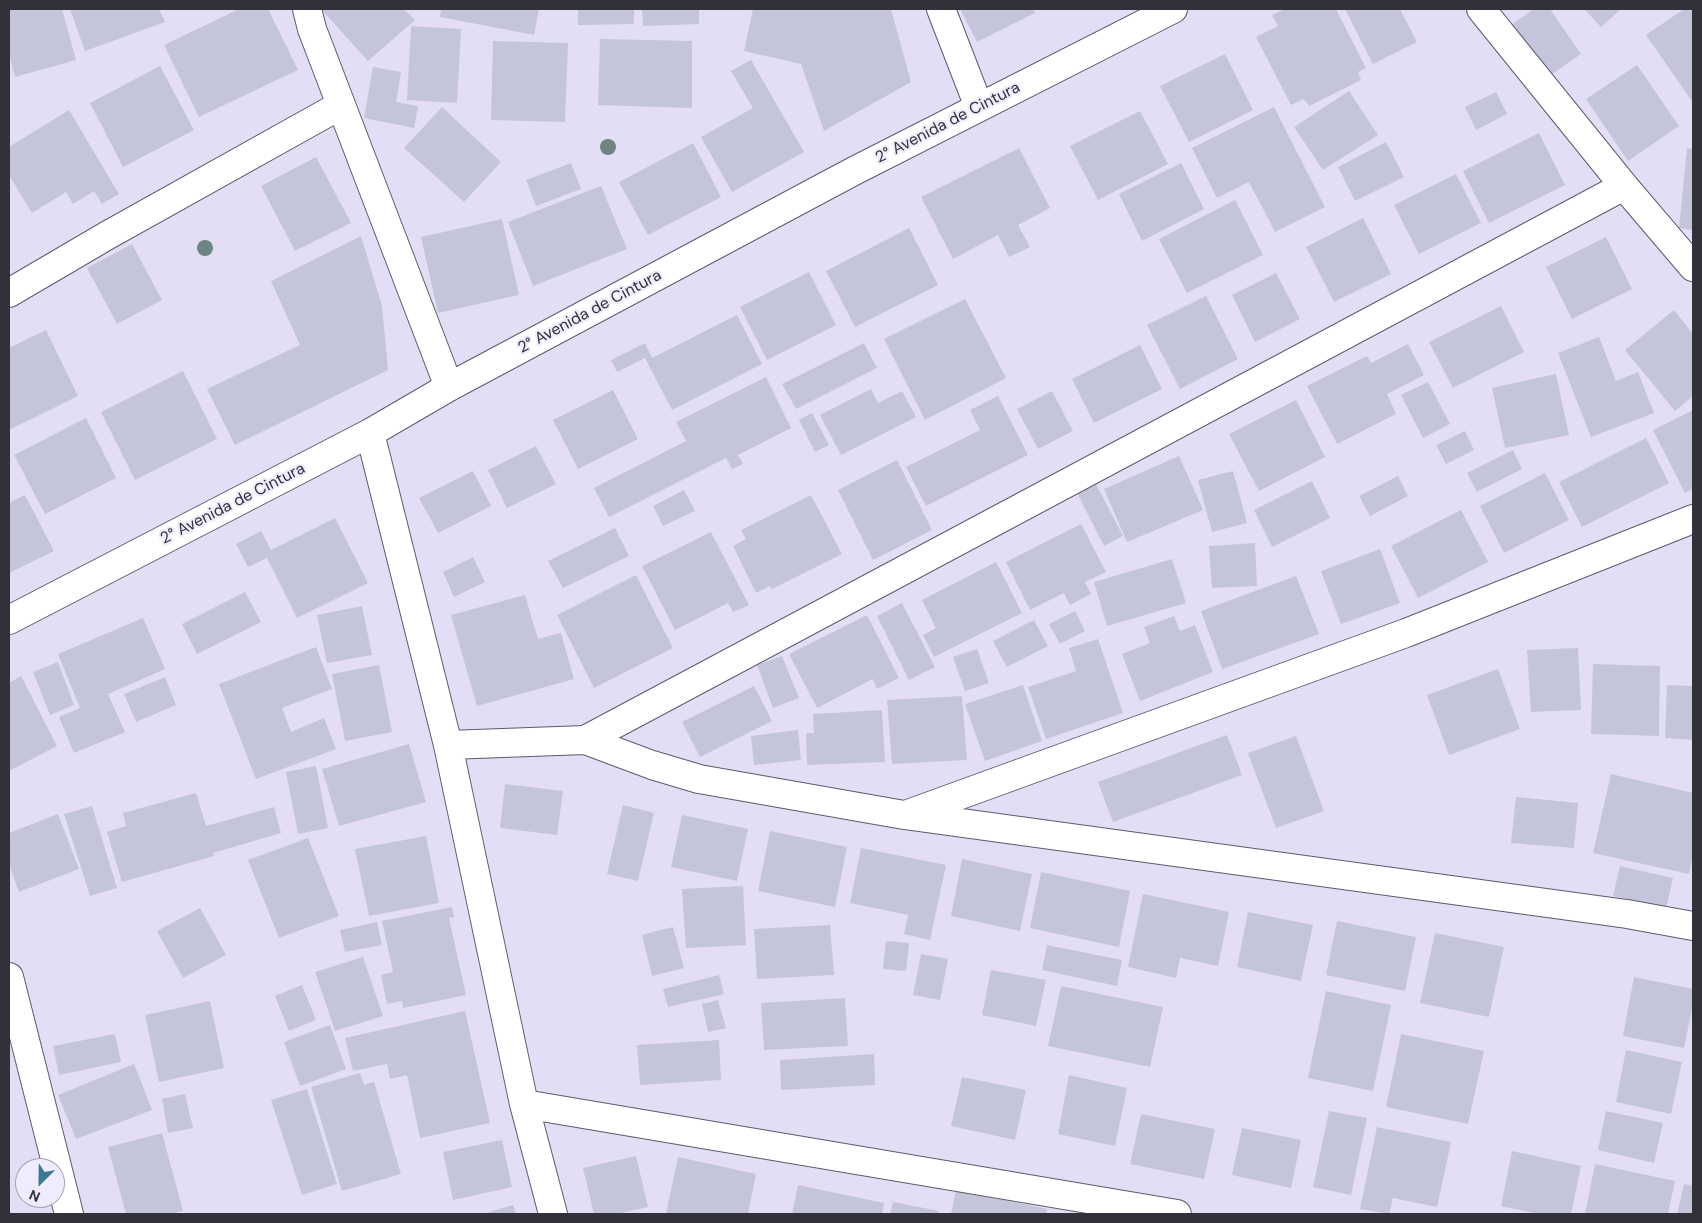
<!DOCTYPE html>
<meta charset="utf-8">
<style>
body{margin:0}
#map{position:relative;width:1702px;height:1223px;overflow:hidden;background:#e3def5;font-family:"DM Sans",sans-serif}
canvas{display:block}
.frame{position:absolute;inset:0;border:10px solid #323039;pointer-events:none}
.north{position:absolute;left:15px;top:1158px;width:50px;height:50px;box-sizing:border-box;background:#f0ecff;border:1px solid #a4a1b0;border-radius:50%;rotate:203deg;font-size:14px;font-weight:700;line-height:20px;text-align:center;color:#323039}
.north::after{content:'';display:block;margin:auto;width:18px;height:22px;background:#3c7a90;clip-path:polygon(50% 0,100% 100%,50% 72%,0 100%)}
</style>
<div id="map">
<canvas width="1702" height="1223"></canvas>
<div class="frame"></div>
<div class="north">N</div>
</div>
<script>
const ctx = document.querySelector('canvas').getContext('2d');
ctx.lineJoin = 'round';
function fill(path, color) {
  ctx.fillStyle = color;
  ctx.fill(path, 'evenodd');
}
function shape(rows) {
  const path = new Path2D();
  for (const r of rows) {
    path.moveTo(r[0], r[1]);
    for (let i = 2; i < r.length; i += 2) path.lineTo(r[i], r[i + 1]);
  }
  return path;
}
function stroke(path, color, width, dash) {
  ctx.strokeStyle = color;
  ctx.lineWidth = width;
  ctx.lineCap = dash ? 'butt' : 'round';
  ctx.setLineDash(dash || []);
  ctx.stroke(path);
}
function label(font, color, halo, rows, align = 'center') {
  ctx.font = font + ' "DM Sans",sans-serif';
  ctx.lineWidth = 4.5;
  ctx.setLineDash([]);
  ctx.textBaseline = 'middle';
  ctx.strokeStyle = halo;
  ctx.fillStyle = color;
  for (const [text, x, y, turn = 0] of rows) {
    ctx.save();
    ctx.translate(x, y);
    ctx.rotate((+turn || 0) * Math.PI / 180);
    ctx.textAlign = isNaN(turn) ? turn : align;
    if (halo) ctx.strokeText(text, 0, 0);
    ctx.fillText(text, 0, 0);
    ctx.restore();
  }
}
const building = shape([
 [9,9,62,9,76,60,15,77,9,54],
 [70,9,159,9,165,22,85,51],
 [239,9,268,9,298,70,199,117,164,45],
 [321,9,404,9,415,20,368,61],
 [441,9,539,9,534,35,440,17],
 [578,9,634,9,634,24,578,25],
 [642,9,699,9,699,24,643,26],
 [753,9,891,9,911,82,824,131,801,64,744,51],
 [960,9,1033,9,1035,13,977,42],
 [1285,9,1336,9,1366,68,1358,72,1361,80,1309,106,1304,99,1291,105,1256,37,1278,26,1272,15],
 [1345,9,1400,9,1417,42,1373,64],
 [1534,9,1550,9,1581,54,1548,77,1511,25],
 [1584,9,1621,9,1601,27],
 [1684,9,1693,10,1693,98,1691,100,1646,35],
 [411,26,461,29,457,103,407,100],
 [600,39,692,41,692,108,598,105],
 [493,41,568,43,565,122,491,120],
 [1225,54,1253,110,1189,142,1160,86],
 [751,60,804,152,732,192,701,137,753,108,731,71],
 [1637,65,1679,126,1628,161,1586,99],
 [160,66,194,130,123,167,90,103],
 [373,67,401,72,396,102,418,106,414,128,364,118],
 [1349,91,1378,135,1323,170,1294,127],
 [1496,92,1507,114,1476,130,1465,107],
 [442,107,501,162,464,202,404,148],
 [1274,107,1325,207,1275,232,1249,182,1217,198,1192,148],
 [69,110,119,194,102,204,94,191,73,204,66,192,32,213,9,175,9,147],
 [1140,111,1168,164,1098,200,1070,146],
 [1539,133,1565,185,1489,223,1463,171],
 [1386,142,1404,177,1355,201,1338,167],
 [693,143,721,197,648,235,619,182],
 [1019,148,1050,208,1018,225,1030,247,1009,257,998,235,953,259,921,197],
 [1687,148,1693,149,1693,230,1679,228],
 [316,157,351,223,295,251,261,186],
 [571,163,581,189,536,206,526,180],
 [1181,163,1204,209,1142,241,1119,194],
 [1456,174,1481,223,1419,254,1394,205],
 [601,186,627,249,533,286,508,222],
 [1235,200,1263,255,1187,293,1159,239],
 [1363,218,1391,274,1334,302,1306,247],
 [502,219,519,295,438,313,421,237],
 [909,228,938,285,855,327,826,271],
 [361,236,382,306,388,370,235,445,207,389,300,345,271,281],
 [1606,237,1632,289,1572,319,1546,267],
 [132,244,162,300,117,324,87,268],
 [809,272,836,325,767,360,740,307],
 [1276,273,1300,319,1255,342,1232,295],
 [1206,296,1238,359,1180,389,1147,325],
 [965,299,1006,378,925,420,884,339],
 [1501,306,1524,352,1453,388,1429,342],
 [1674,310,1693,334,1693,396,1675,411,1625,350],
 [737,315,762,364,672,410,645,358,617,372,611,360,645,343,652,358],
 [46,330,78,396,9,430,9,348],
 [1599,337,1616,381,1638,372,1654,413,1591,437,1558,353],
 [864,343,877,368,796,409,782,384],
 [1408,344,1424,375,1387,394,1396,414,1337,444,1307,386,1367,356,1371,363],
 [1140,345,1162,389,1094,423,1072,379],
 [183,371,217,439,135,480,101,412],
 [1556,374,1569,435,1505,448,1492,388],
 [766,377,791,428,738,455,743,464,732,469,726,458,609,517,594,488,686,441,676,422],
 [1428,382,1450,424,1423,438,1401,395],
 [871,389,878,403,902,391,916,417,841,455,820,415],
 [613,390,638,439,578,469,553,420],
 [1052,391,1073,431,1038,449,1017,409],
 [998,396,1028,455,926,506,906,467,980,430,970,410],
 [1296,400,1325,457,1259,491,1229,434],
 [1693,410,1693,489,1685,493,1653,430],
 [812,413,829,445,815,452,799,420],
 [86,418,116,478,45,514,14,455],
 [1465,431,1474,450,1446,464,1436,445],
 [1646,438,1669,483,1582,527,1559,482],
 [536,446,556,484,507,508,488,470],
 [1513,450,1522,469,1477,492,1467,473],
 [1179,456,1203,510,1127,542,1104,489],
 [897,460,932,530,873,560,838,490],
 [473,471,491,506,438,533,419,498],
 [1233,471,1247,523,1212,532,1198,480],
 [1545,473,1569,520,1504,553,1480,506],
 [1398,476,1408,496,1370,516,1359,496],
 [1312,481,1330,518,1272,547,1254,510],
 [1095,482,1123,536,1104,546,1076,491],
 [684,490,695,511,663,526,653,506],
 [25,495,54,551,9,573,9,503],
 [811,495,842,554,772,589,770,586,756,593,733,546,746,539,741,530],
 [1461,510,1488,562,1418,598,1391,546],
 [335,518,368,583,297,618,267,558,248,567,236,544,261,531,271,550],
 [1081,524,1106,572,1085,582,1091,594,1070,605,1064,593,1030,610,1006,562],
 [615,528,629,556,563,588,548,561],
 [711,532,749,605,733,612,728,603,675,630,642,566],
 [1255,543,1257,586,1212,588,1209,546],
 [1380,549,1400,603,1341,624,1321,571],
 [473,557,485,582,454,597,443,572],
 [1172,559,1186,603,1107,626,1094,582],
 [996,562,1022,613,934,657,923,635,936,628,922,600],
 [636,575,673,648,594,688,557,615],
 [1296,576,1319,634,1222,669,1201,611],
 [245,592,261,622,197,654,182,624],
 [525,595,538,639,561,633,574,679,477,706,451,615],
 [902,603,935,667,909,680,877,616],
 [362,606,372,655,327,663,317,615],
 [1075,611,1085,631,1060,644,1049,624],
 [867,615,899,678,877,689,873,679,817,708,789,654],
 [1174,616,1180,631,1195,625,1213,672,1140,701,1122,654,1150,643,1144,627],
 [143,618,165,669,108,694,125,732,74,753,59,717,80,708,58,654],
 [1034,620,1048,646,1007,667,993,641],
 [1098,639,1123,713,1046,739,1028,687,1076,671,1069,648],
 [316,647,332,689,282,708,291,732,324,718,336,749,256,779,219,684],
 [1578,648,1581,710,1531,712,1527,650],
 [977,649,989,683,965,691,953,657],
 [782,656,799,698,773,708,757,665],
 [58,662,74,705,50,715,33,672],
 [1593,664,1660,666,1659,736,1591,734],
 [379,665,392,732,345,741,332,674],
 [1498,669,1520,729,1449,755,1427,695],
 [21,676,57,746,9,771,9,683],
 [165,677,176,705,136,722,124,694],
 [1023,685,1042,741,985,761,965,704],
 [1667,685,1693,686,1693,740,1665,738],
 [754,686,772,721,700,757,682,722],
 [962,696,967,760,892,764,887,700],
 [882,710,885,762,807,765,806,733,814,733,813,714],
 [798,730,801,760,754,765,751,736],
 [1227,735,1242,775,1113,822,1098,782],
 [1296,736,1324,811,1276,828,1248,753],
 [409,744,426,802,339,826,322,769],
 [316,766,328,828,298,834,286,772],
 [1611,774,1693,793,1693,855,1689,874,1593,853],
 [505,784,563,791,557,835,500,828],
 [196,793,206,826,274,807,281,833,213,853,214,856,122,882,107,832,126,826,123,813],
 [1516,797,1578,803,1574,848,1511,843],
 [623,805,654,813,638,881,607,874],
 [92,806,117,888,90,896,64,814],
 [58,814,79,869,19,892,9,864,9,833],
 [682,815,748,829,737,881,671,867],
 [770,831,847,847,835,907,758,891],
 [426,836,439,903,369,916,355,849],
 [308,838,339,916,279,938,248,860],
 [861,848,946,865,930,940,904,934,908,915,850,903],
 [962,859,1032,874,1020,931,951,916],
 [1620,866,1673,878,1666,908,1613,896],
 [1041,872,1130,891,1119,947,1030,928],
 [743,886,746,945,686,948,682,889],
 [1143,894,1229,912,1218,966,1180,958,1176,978,1128,967],
 [452,907,454,917,449,918,466,995,403,1008,402,1001,387,1004,381,975,393,972,382,921],
 [200,908,226,955,183,978,157,931],
 [1248,912,1313,925,1301,981,1237,967],
 [1337,921,1416,937,1405,991,1326,975],
 [377,922,382,945,345,952,340,930],
 [830,925,834,975,757,979,754,929],
 [673,927,684,968,652,976,642,935],
 [1435,933,1504,947,1489,1017,1420,1003],
 [886,941,909,943,906,971,883,969],
 [1047,945,1122,960,1117,986,1042,970],
 [921,954,948,959,940,1000,913,995],
 [363,957,383,1016,335,1031,315,972],
 [991,970,1046,980,1036,1026,982,1015],
 [719,975,724,994,668,1007,663,989],
 [1634,977,1693,989,1693,1004,1684,1048,1623,1036],
 [302,985,316,1020,289,1031,275,996],
 [1061,986,1163,1007,1150,1067,1048,1046],
 [1326,991,1391,1005,1373,1091,1308,1078],
 [845,998,848,1046,764,1050,761,1003],
 [718,1000,726,1028,708,1032,702,1004],
 [210,1001,224,1068,159,1082,145,1015],
 [465,1011,490,1123,420,1138,407,1075,390,1079,387,1064,353,1071,345,1038],
 [330,1025,346,1069,300,1086,284,1042],
 [115,1034,121,1062,59,1075,53,1046],
 [1401,1034,1484,1051,1468,1124,1386,1107],
 [719,1040,721,1080,640,1085,637,1045],
 [1626,1050,1682,1062,1671,1114,1616,1102],
 [874,1054,875,1085,781,1090,780,1060],
 [134,1064,152,1110,76,1139,58,1095],
 [360,1073,364,1085,374,1082,401,1174,342,1191,311,1087],
 [1069,1075,1127,1088,1115,1146,1058,1134],
 [962,1077,1026,1090,1015,1140,951,1126],
 [307,1089,337,1184,302,1195,271,1100],
 [185,1094,193,1128,168,1133,162,1099],
 [1329,1111,1367,1118,1351,1195,1313,1187],
 [1606,1111,1663,1123,1654,1163,1598,1150],
 [1141,1114,1215,1129,1204,1179,1130,1164],
 [1377,1127,1451,1142,1437,1207,1393,1198,1389,1214,1360,1209],
 [1242,1128,1301,1140,1291,1188,1232,1175],
 [162,1133,183,1211,170,1214,126,1214,108,1147],
 [502,1140,512,1187,453,1200,443,1152],
 [1512,1151,1581,1166,1571,1214,1539,1214,1501,1206],
 [636,1156,648,1207,617,1214,594,1214,583,1168],
 [678,1157,756,1174,748,1214,666,1214],
 [1595,1164,1675,1181,1668,1214,1585,1214],
 [1684,1184,1693,1186,1693,1214,1677,1214],
 [798,1185,884,1203,882,1214,792,1214],
 [956,1190,1047,1209,1046,1214,951,1214],
 [893,1202,939,1211,938,1214,890,1214],
 [513,1205,516,1214,483,1214]
]);
const minor = shape([
 [307,9,312,29,449,387],
 [941,9,979,107],
 [1481,9,1624,186,1693,267],
 [9,293,108,235,341,105],
 [370,433,448,745,524,1104,553,1214],
 [9,620,370,433,449,387,854,171,1173,9],
 [585,740,1624,186],
 [448,745,585,740,652,765,699,779,904,815,1627,914,1693,926],
 [908,814,1406,633,1693,519],
 [9,977,69,1214],
 [524,1104,1177,1214]
]);
const trees = [
 [608,147],
 [205,248]
];
const streetNames = [
 ["2° Avenida de Cintura",948,123,-27],
 ["2° Avenida de Cintura",590,312,-28],
 ["2° Avenida de Cintura",233,504,-27]
];
fill(building, '#c4c5db');
stroke(minor, '#5e5a6e', 30);
stroke(minor, '#fff', 28);
ctx.fillStyle = '#6e8482';
for (const [x, y] of trees) {
  ctx.beginPath();
  ctx.arc(x, y, 8, 0, 2 * Math.PI);
  ctx.fill();
}
label('16px', '#323039', '#f0ecff', streetNames);
</script>
